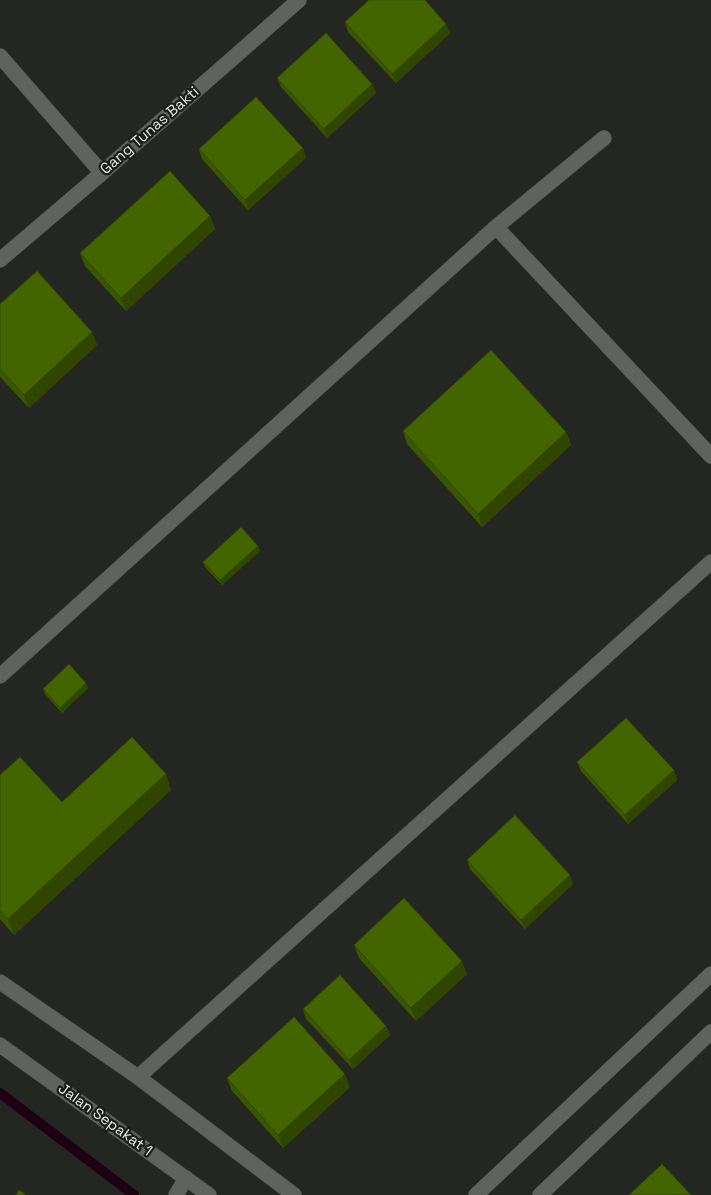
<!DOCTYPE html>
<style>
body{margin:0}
canvas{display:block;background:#232621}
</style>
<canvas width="711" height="1195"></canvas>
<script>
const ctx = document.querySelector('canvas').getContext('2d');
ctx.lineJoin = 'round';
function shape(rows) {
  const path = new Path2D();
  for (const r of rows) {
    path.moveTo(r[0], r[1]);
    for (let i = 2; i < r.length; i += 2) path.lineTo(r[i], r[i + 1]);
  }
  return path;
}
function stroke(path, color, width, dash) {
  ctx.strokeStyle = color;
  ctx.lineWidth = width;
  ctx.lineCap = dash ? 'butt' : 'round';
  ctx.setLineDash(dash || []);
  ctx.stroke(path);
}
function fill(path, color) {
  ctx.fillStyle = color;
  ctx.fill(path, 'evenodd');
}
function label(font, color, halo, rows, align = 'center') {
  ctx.font = font + ' "Space Grotesk",sans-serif';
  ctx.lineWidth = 4.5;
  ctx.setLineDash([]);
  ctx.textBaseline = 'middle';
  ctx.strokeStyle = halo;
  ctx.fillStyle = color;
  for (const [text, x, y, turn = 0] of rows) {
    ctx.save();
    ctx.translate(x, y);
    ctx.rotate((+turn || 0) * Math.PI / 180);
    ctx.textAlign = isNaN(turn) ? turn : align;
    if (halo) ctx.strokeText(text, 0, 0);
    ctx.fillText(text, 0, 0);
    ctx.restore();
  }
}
const stream = shape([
 [0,1093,134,1195]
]);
const minor = shape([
 [0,56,102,173],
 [496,227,711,456],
 [0,260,102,173,299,0],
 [0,676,496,227,604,138],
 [0,982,138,1077,294,1195],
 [0,1045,209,1195],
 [138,1077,711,562],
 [176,1195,186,1178],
 [476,1195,711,974],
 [540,1195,711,1032]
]);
const wall = shape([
 [345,22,446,24,450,33,396,83,348,32],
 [277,78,372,84,376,93,327,138,281,87],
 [303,148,306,158,248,210,202,159,199,149],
 [210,216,215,229,126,311,85,266,80,253],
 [0,304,92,332,97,345,29,408,0,377],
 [403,431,566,432,571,445,482,527,407,444],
 [258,546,260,551,222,585,205,567,203,562],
 [86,683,88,688,62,713,45,694,43,689],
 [577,762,674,770,677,780,628,824,581,771],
 [0,775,62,802,171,790,14,935,0,919],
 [467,860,573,884,525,929,470,869],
 [354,945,467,974,416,1021,359,958],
 [303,1009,386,1026,390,1035,353,1069,306,1019],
 [227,1078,350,1087,283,1148,232,1091]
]);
const shadedWall = shape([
 [446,24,450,33,396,83,392,74],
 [372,84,376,93,327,138,324,129],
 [303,148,306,158,248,210,245,200],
 [210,216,215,229,126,311,121,298],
 [92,332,97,345,29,408,24,395],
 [566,432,571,445,482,527,478,514],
 [258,546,260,551,222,585,220,580],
 [86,683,88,688,62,713,60,708],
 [674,770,677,780,628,824,625,815],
 [166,774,171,790,14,935,8,919],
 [570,875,573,884,525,929,521,920],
 [462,961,467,974,416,1021,411,1008],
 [386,1026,390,1035,353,1069,349,1060],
 [345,1074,350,1087,283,1148,278,1135]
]);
const building = shape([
 [369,0,425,0,446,24,392,74,345,22,369,0],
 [326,33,372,84,324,129,277,78,326,33],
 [256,97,303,148,245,200,199,149,256,97],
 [170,171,210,216,121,298,80,253,170,171],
 [37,271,92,332,24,395,0,369,0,304,37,271],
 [491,350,566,432,478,514,403,431,491,350],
 [241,527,258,546,220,580,203,562,241,527],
 [69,664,86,683,60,708,43,689,69,664],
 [626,718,674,770,625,815,577,762,626,718],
 [132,737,166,774,8,919,0,910,0,775,20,757,62,802,132,737],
 [515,815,570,875,521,920,467,860,515,815],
 [404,898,462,961,411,1008,354,945,404,898],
 [340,975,386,1026,349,1060,303,1009,340,975],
 [294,1017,345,1074,278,1135,227,1078,294,1017],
 [662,1164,691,1195,629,1195,662,1164],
 [19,1190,26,1195,16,1195,19,1190]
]);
const streetNames = [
 ["Gang Tunas Bakti",150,131,-41],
 ["Jalan Sepakat 1",105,1120,36]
];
stroke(stream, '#1d0012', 10);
stroke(minor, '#41433f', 16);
stroke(minor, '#60635d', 15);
fill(wall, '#3a5600');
fill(shadedWall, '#304600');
fill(building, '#446400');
stroke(building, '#304600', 1);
label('15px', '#e7e9e5', '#1a1c17', streetNames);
</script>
